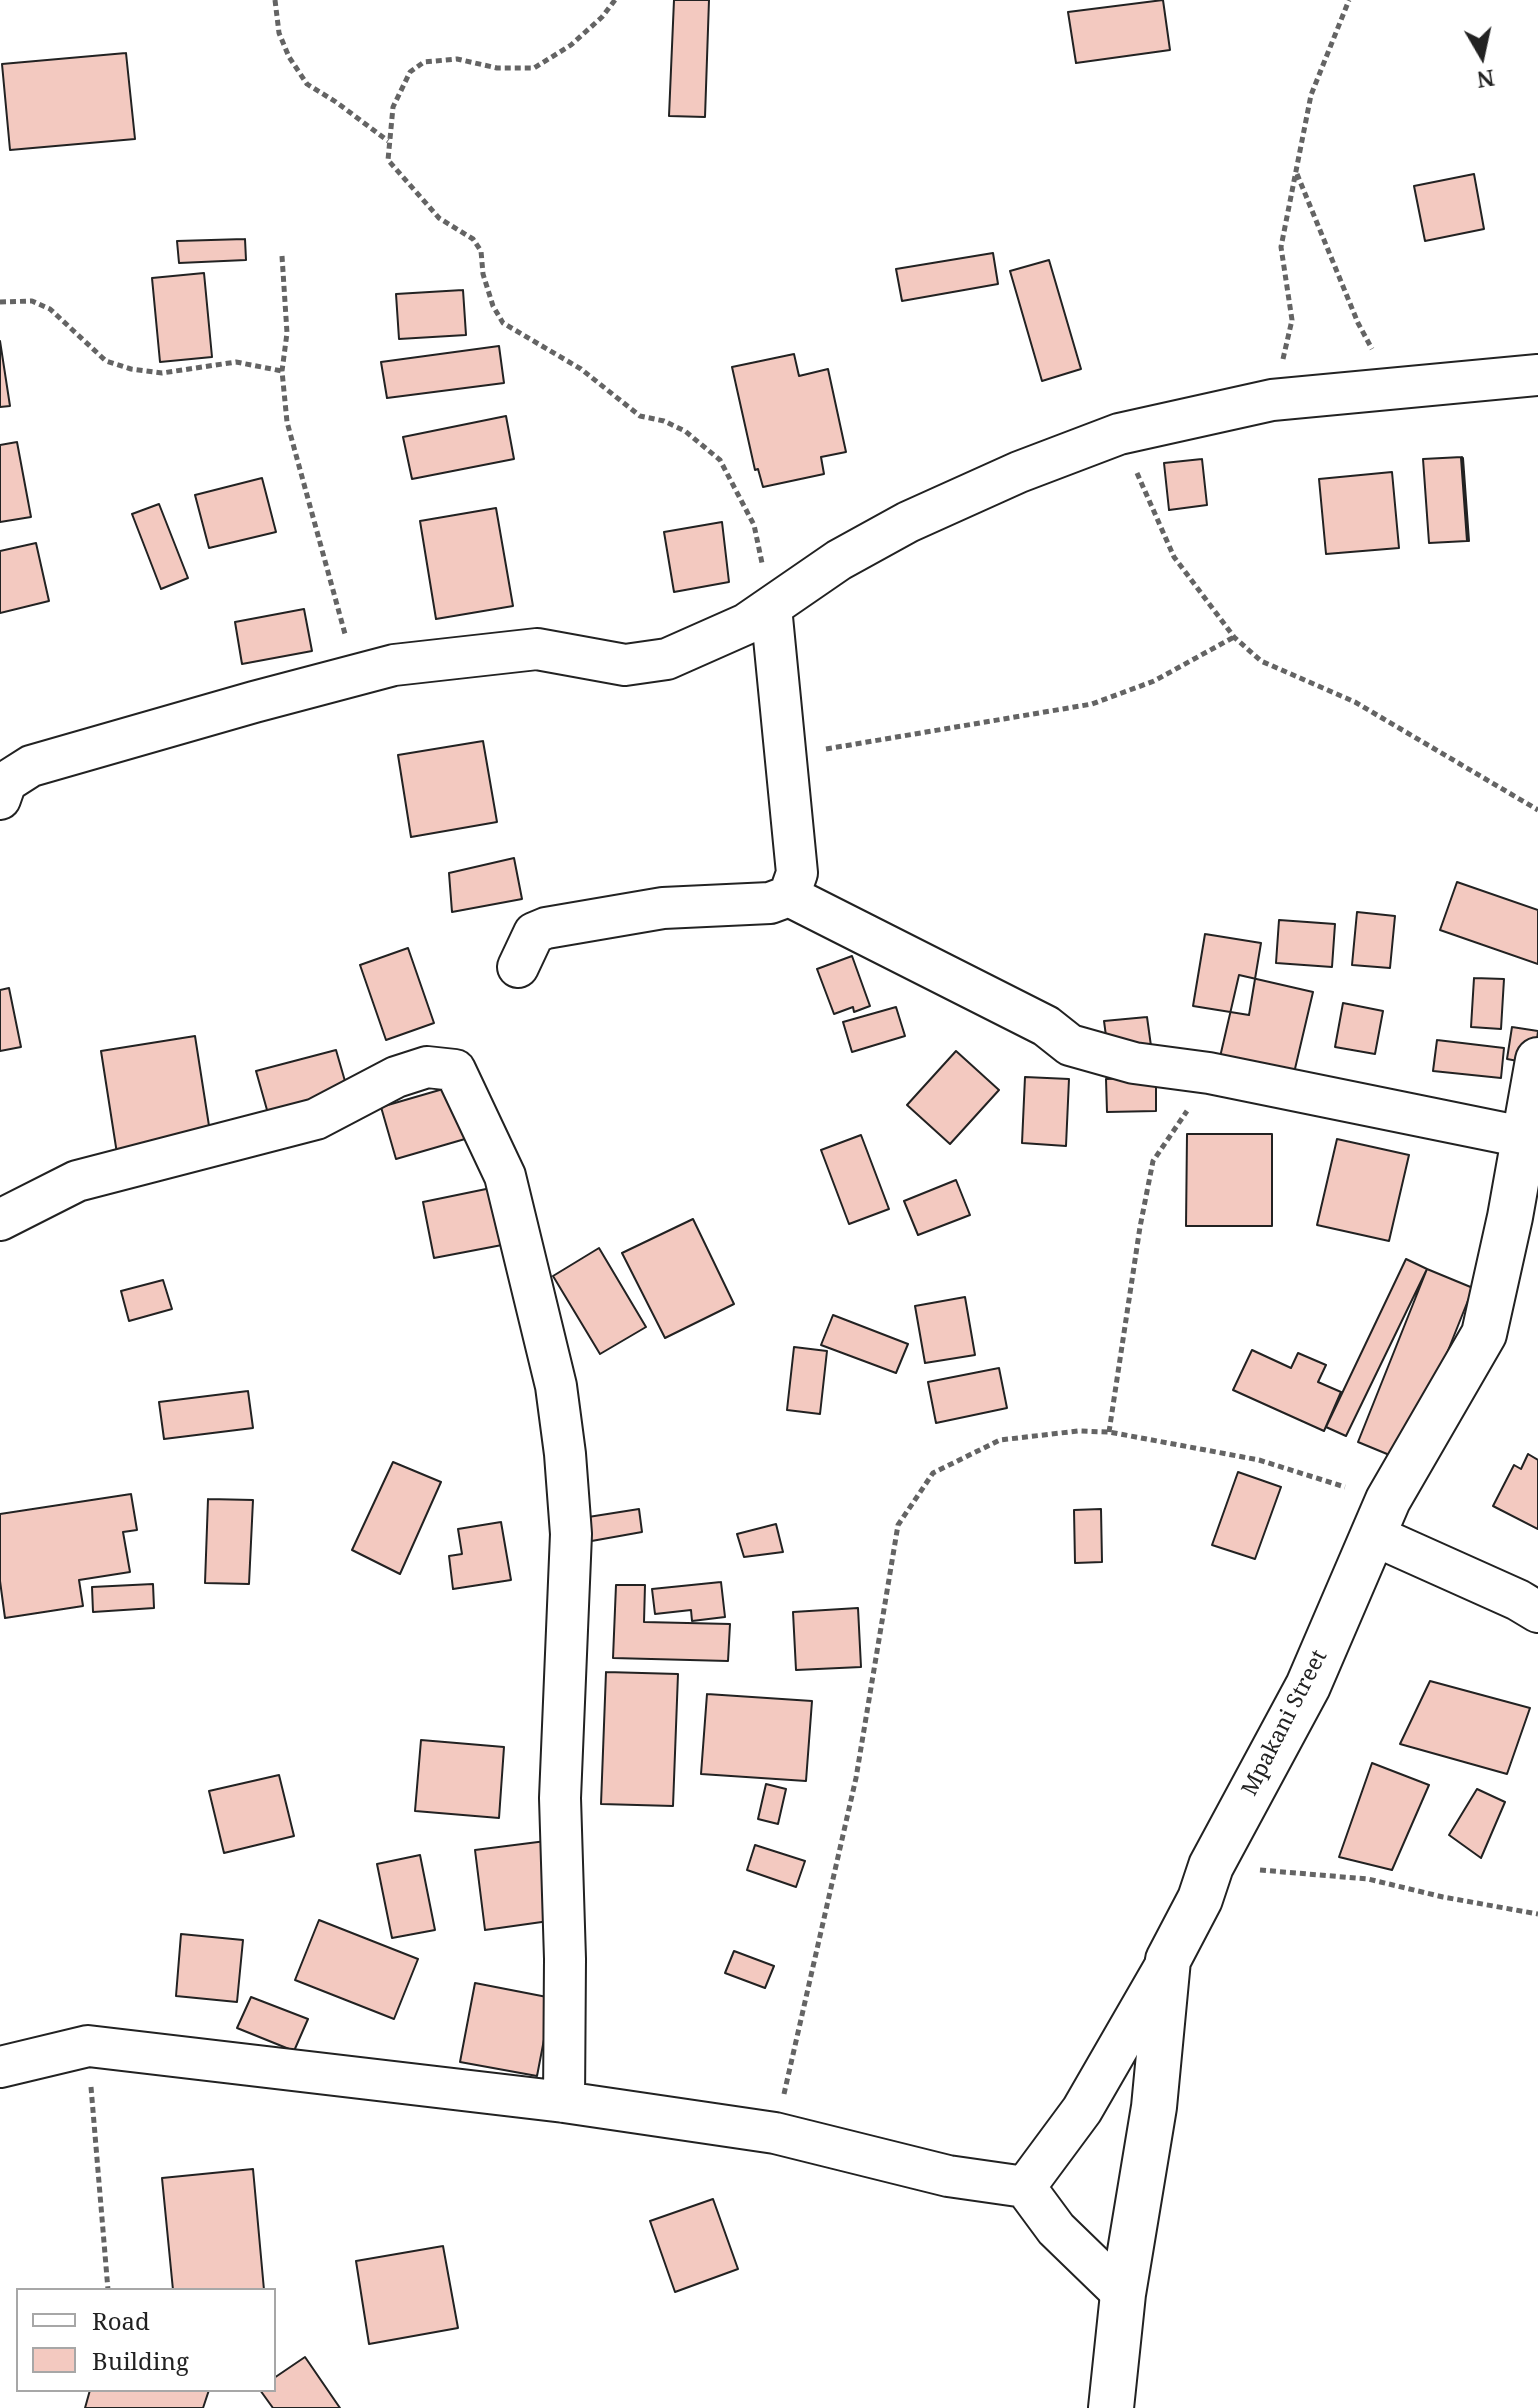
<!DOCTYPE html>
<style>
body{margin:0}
#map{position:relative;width:1538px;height:2408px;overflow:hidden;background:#fff;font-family:"Noto Serif",serif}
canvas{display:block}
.legend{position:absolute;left:16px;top:2288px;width:260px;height:104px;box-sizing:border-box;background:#fff;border:2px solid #a7a7a7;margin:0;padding:10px 14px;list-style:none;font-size:24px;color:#222}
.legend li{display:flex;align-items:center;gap:16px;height:40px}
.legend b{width:40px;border:2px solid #a7a7a7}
.north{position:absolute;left:1442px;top:16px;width:80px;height:80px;-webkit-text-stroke:6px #fff;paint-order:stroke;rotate:171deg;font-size:22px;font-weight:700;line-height:32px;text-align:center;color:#222}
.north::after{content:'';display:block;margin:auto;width:28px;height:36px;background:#222;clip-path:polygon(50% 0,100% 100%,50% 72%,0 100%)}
</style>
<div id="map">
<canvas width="1538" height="2408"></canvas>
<ul class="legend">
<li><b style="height:10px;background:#fff"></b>Road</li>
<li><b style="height:22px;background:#f3c9c0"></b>Building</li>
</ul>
<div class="north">N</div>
</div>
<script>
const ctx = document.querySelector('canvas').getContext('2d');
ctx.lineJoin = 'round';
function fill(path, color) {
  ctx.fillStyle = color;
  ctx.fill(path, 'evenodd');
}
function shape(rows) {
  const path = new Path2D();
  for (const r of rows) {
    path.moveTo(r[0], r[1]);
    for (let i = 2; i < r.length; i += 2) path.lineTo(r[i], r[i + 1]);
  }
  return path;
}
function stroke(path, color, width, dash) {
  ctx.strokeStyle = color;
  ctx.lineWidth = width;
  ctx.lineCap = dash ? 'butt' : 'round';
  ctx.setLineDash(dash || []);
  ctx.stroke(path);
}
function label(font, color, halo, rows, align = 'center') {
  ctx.font = font + ' "Noto Serif",serif';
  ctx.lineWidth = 6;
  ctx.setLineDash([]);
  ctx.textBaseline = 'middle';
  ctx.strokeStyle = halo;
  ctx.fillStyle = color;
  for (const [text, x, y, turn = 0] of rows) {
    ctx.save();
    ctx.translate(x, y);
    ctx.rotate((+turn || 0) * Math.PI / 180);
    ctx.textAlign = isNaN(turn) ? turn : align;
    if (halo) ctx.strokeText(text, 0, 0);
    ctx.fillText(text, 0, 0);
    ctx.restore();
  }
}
const building = shape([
 [674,0,709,0,705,117,669,116,674,0],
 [1163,0,1170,50,1076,63,1068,12,1163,0],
 [126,53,135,139,10,150,2,64,126,53],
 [1474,174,1484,229,1425,241,1414,186,1474,174],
 [245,239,246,260,179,263,177,241,245,239],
 [993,253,998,284,902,301,896,269,993,253],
 [1049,260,1081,369,1042,381,1010,271,1049,260],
 [204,273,212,357,160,362,152,278,204,273],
 [463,290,466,335,399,339,396,294,463,290],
 [0,341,10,406,0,407,0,341],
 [499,346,504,383,387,398,381,362,499,346],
 [794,354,799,376,828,369,846,452,821,457,824,474,763,487,758,469,755,470,732,367,794,354],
 [506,416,514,459,412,479,403,437,506,416],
 [17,442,31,517,0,522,0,445,17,442],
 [1462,457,1467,541,1429,543,1423,459,1462,457],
 [1461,458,1463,458,1469,541,1467,541,1461,458],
 [1202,459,1207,505,1169,510,1164,463,1202,459],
 [1392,472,1399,548,1326,554,1319,479,1392,472],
 [262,478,276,532,209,548,195,495,262,478],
 [159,504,188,578,161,589,132,514,159,504],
 [496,508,513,606,436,619,420,521,496,508],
 [722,522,729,582,674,592,664,532,722,522],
 [36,543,49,601,0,613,0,551,36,543],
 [304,609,312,651,242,664,235,622,304,609],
 [483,741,497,822,411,837,398,755,483,741],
 [514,858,522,899,452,912,449,873,514,858],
 [1457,882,1538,910,1538,964,1440,930,1457,882],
 [1357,912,1395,916,1390,968,1352,965,1357,912],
 [1279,920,1335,924,1332,967,1276,963,1279,920],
 [1205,934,1261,943,1249,1015,1193,1006,1205,934],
 [408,948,434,1023,386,1040,360,965,408,948],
 [852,956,870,1006,854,1012,853,1007,834,1014,817,969,852,956],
 [1239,975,1313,992,1294,1073,1220,1057,1239,975],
 [1474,978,1504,979,1501,1029,1471,1027,1474,978],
 [9,988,21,1047,0,1051,0,990,9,988],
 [1343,1003,1383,1011,1375,1054,1335,1047,1343,1003],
 [896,1007,905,1036,852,1052,843,1022,896,1007],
 [1147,1017,1151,1046,1108,1051,1104,1021,1147,1017],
 [1512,1027,1538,1031,1534,1064,1507,1059,1512,1027],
 [195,1036,212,1145,118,1160,101,1051,195,1036],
 [1437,1040,1504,1048,1501,1078,1433,1071,1437,1040],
 [336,1050,349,1095,269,1117,256,1071,336,1050],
 [956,1051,999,1090,950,1144,907,1105,956,1051],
 [1025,1077,1069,1079,1066,1146,1022,1143,1025,1077],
 [1156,1077,1156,1111,1107,1112,1106,1079,1156,1077],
 [450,1087,465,1139,396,1159,381,1107,450,1087],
 [1187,1134,1272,1134,1272,1226,1186,1226,1187,1134],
 [861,1135,889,1209,849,1224,821,1150,861,1135],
 [1337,1139,1409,1155,1389,1241,1317,1225,1337,1139],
 [956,1180,970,1215,918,1235,904,1201,956,1180],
 [491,1188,502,1245,434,1258,423,1202,491,1188],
 [693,1219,734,1304,665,1338,622,1253,693,1219],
 [599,1248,646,1327,600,1354,553,1276,599,1248],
 [1406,1259,1427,1269,1346,1436,1326,1427,1406,1259],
 [1427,1269,1473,1288,1404,1461,1358,1442,1427,1269],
 [163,1280,172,1309,129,1321,121,1291,163,1280],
 [965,1297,975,1355,925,1363,915,1306,965,1297],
 [833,1315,908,1344,896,1373,821,1345,833,1315],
 [794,1347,827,1351,820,1414,787,1410,794,1347],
 [1252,1350,1291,1368,1298,1353,1326,1365,1318,1382,1341,1392,1324,1431,1233,1390,1252,1350],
 [999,1368,1007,1408,936,1423,928,1382,999,1368],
 [248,1391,253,1428,164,1439,159,1402,248,1391],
 [1528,1454,1538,1460,1538,1529,1493,1506,1514,1465,1521,1469,1528,1454],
 [393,1462,441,1482,400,1574,352,1550,393,1462],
 [1238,1472,1281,1487,1255,1559,1212,1545,1238,1472],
 [131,1494,137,1530,123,1532,130,1572,79,1580,83,1606,5,1618,0,1581,0,1514,131,1494],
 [208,1499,253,1500,249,1584,205,1583,208,1499],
 [639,1509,642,1532,586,1542,582,1518,639,1509],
 [1101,1509,1102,1562,1075,1563,1074,1510,1101,1509],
 [501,1522,511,1580,453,1589,449,1556,462,1554,458,1529,501,1522],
 [776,1524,783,1552,744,1557,737,1534,776,1524],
 [721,1582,725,1617,692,1621,691,1610,655,1614,652,1589,721,1582],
 [153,1584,154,1608,93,1612,92,1587,153,1584],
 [616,1585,645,1585,644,1622,730,1624,728,1661,613,1658,616,1585],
 [858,1608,861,1667,796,1670,793,1612,858,1608],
 [606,1672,678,1674,673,1806,601,1804,606,1672],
 [1430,1681,1530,1708,1507,1774,1400,1744,1430,1681],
 [707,1694,812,1701,806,1781,701,1774,707,1694],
 [421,1740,504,1747,499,1818,415,1811,421,1740],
 [1372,1763,1429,1785,1392,1870,1339,1857,1372,1763],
 [279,1775,294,1836,224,1853,209,1791,279,1775],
 [766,1784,786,1789,778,1824,758,1819,766,1784],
 [1477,1789,1505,1802,1481,1858,1449,1835,1477,1789],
 [546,1841,556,1920,485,1930,475,1850,546,1841],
 [755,1845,805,1861,796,1887,747,1870,755,1845],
 [420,1855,435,1930,392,1938,377,1864,420,1855],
 [319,1920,418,1959,394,2019,295,1980,319,1920],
 [181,1934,243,1940,237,2002,176,1996,181,1934],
 [734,1951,774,1966,765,1988,725,1973,734,1951],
 [475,1983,552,1998,537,2076,460,2062,475,1983],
 [251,1997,308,2019,294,2051,237,2028,251,1997],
 [253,2169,264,2290,173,2290,162,2178,253,2169],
 [713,2199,738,2269,675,2292,650,2221,713,2199],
 [443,2246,458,2328,369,2344,356,2261,443,2246],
 [305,2357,340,2408,273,2408,260,2390,274,2390,274,2378,305,2357],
 [90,2390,209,2390,203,2408,85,2408,90,2390]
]);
const path = shape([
 [275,0,279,33,289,57,307,84,336,102,388,141],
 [615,0,602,17,571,45,534,68,497,68,457,59,424,62,410,72,393,107,388,160,439,218,473,239,481,251,483,274,493,306,503,323,581,369,640,416,664,421,685,431,720,460,754,525,762,563],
 [1297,174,1358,323,1372,349],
 [282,256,287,333,282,371,287,422,345,634],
 [0,302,32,301,50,309,106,361,131,369,162,373,236,362,282,371],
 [1283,359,1292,320,1281,247,1311,95,1349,0],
 [1137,473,1174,557,1234,637,1261,661,1355,702,1538,810],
 [826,749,1092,704,1154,681,1234,637],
 [1109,1432,1140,1227,1153,1161,1187,1111],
 [1260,1870,1368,1879,1443,1897,1538,1914],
 [91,2087,108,2290],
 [784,2094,856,1778,898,1525,933,1473,1000,1440,1078,1431,1109,1432,1259,1460,1345,1487]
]);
const minor = shape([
 [0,799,6,782,31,766,254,702,394,665,537,649,625,665,667,659,746,624,839,560,908,522,1019,472,1119,434,1272,400,1538,375],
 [789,896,1046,1026,1070,1045,1134,1063,1209,1073,1523,1137],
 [518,967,534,933,546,928,663,908,770,903,789,896,797,873,771,607],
 [0,1220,77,1181,316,1119,396,1077,427,1067,455,1070,505,1176,556,1386,565,1454,571,1534,560,1798,565,1959,564,2102],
 [1373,1535,1518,1600,1538,1612],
 [0,2067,88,2046,564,2102,775,2133,948,2176,1025,2187,1056,2229,1123,2294],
 [1025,2187,1082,2110,1168,1961]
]);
const tertiary = shape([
 [1111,2408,1123,2294,1154,2107,1168,1960,1200,1899,1211,1866,1308,1686,1388,1500,1484,1334,1510,1217,1538,1060]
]);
const streetNames = [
 ["Mpakani Street",1285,1723,-63]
];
fill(building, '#f3c9c0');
stroke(building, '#222', 2);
stroke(minor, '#222', 44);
stroke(tertiary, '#222', 48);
stroke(path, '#646464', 5, [6, 4]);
stroke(minor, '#fff', 40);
stroke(tertiary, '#fff', 44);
label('22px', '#222', '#fff', streetNames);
</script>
